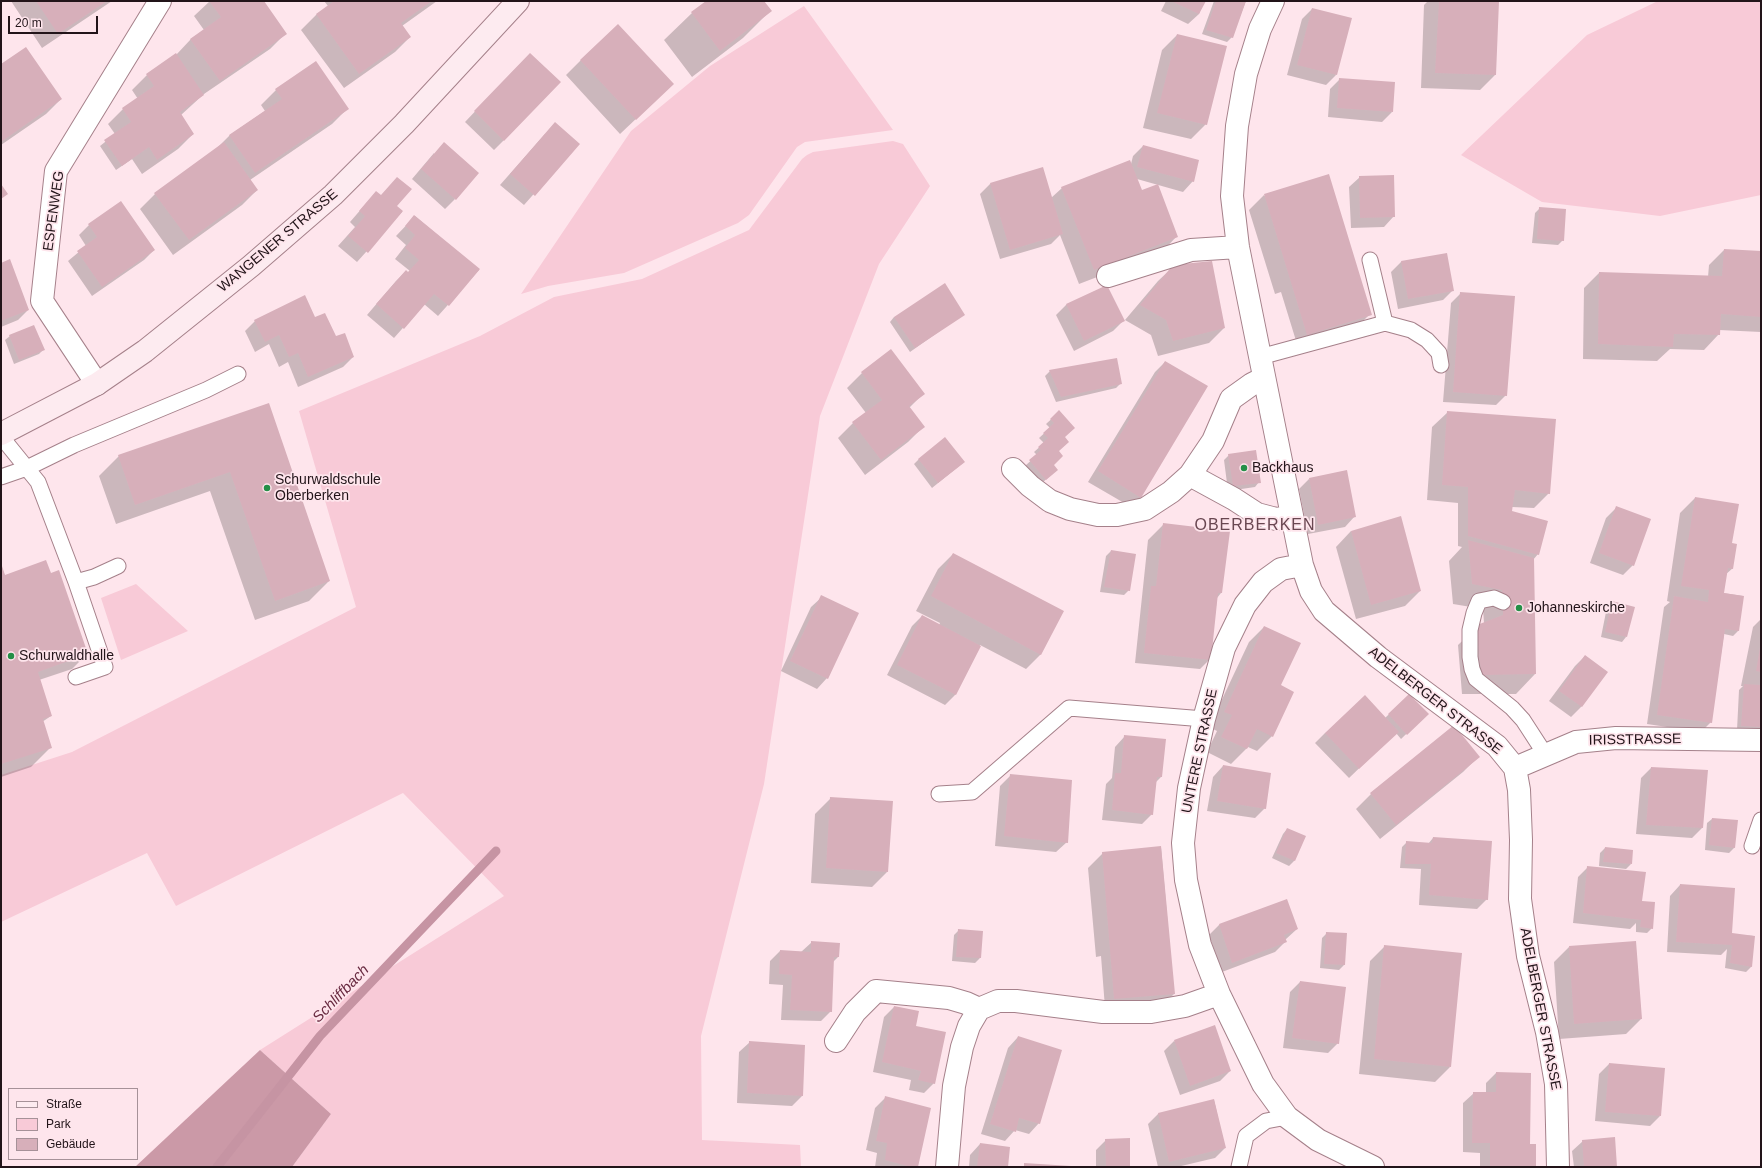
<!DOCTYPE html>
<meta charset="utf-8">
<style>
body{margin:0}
#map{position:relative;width:1762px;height:1168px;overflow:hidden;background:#fee5ec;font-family:Helvetica,sans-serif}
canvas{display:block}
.frame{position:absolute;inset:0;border:2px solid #221419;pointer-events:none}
.legend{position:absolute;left:8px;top:1088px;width:130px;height:72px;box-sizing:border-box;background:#fee5ec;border:1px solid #a69198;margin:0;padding:5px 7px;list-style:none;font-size:12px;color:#221419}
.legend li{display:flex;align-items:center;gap:8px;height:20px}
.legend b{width:20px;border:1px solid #a69198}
.scale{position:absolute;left:8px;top:16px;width:90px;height:18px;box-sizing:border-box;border:2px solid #221419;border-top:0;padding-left:5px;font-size:12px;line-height:14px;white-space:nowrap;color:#221419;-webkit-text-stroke:3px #fee5ec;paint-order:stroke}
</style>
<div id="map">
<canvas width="1762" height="1168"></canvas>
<div class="frame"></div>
<ul class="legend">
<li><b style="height:5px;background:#fdebf0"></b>Straße</li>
<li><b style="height:11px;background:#f8cad7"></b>Park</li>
<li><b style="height:11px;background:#d7afba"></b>Gebäude</li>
</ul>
<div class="scale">20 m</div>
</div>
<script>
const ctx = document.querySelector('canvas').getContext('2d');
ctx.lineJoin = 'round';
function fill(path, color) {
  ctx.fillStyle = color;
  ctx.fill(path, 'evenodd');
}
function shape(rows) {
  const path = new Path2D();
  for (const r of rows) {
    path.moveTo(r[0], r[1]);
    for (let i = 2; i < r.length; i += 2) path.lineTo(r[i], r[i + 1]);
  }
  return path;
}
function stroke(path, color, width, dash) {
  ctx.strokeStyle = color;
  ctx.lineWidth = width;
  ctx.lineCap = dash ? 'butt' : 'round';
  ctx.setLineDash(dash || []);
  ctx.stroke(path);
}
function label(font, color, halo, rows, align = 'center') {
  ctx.font = font + ' Helvetica,sans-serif';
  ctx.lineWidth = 3.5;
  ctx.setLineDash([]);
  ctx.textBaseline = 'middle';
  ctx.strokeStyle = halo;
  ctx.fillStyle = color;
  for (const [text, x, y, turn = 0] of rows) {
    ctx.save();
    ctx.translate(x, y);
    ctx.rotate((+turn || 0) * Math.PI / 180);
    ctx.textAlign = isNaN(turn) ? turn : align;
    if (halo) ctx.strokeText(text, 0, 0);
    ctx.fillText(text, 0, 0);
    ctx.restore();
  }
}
const green = shape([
 [1658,1,1761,1,1761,195,1660,216,1542,202,1461,155,1587,35],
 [804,6,893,130,805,142,797,147,749,215,738,223,624,273,548,286,521,294,631,131,710,66],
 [893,141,903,144,930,186,879,264,820,416,764,784,701,1036,702,1140,800,1145,801,1167,292,1167,331,1114,260,1050,504,896,403,793,176,906,147,853,1,922,1,775,72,752,356,607,299,411,480,336,554,297,642,279,749,230,802,159,807,155,813,152],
 [136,584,188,631,121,660,101,598]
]);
const forest = shape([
 [260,1050,331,1114,292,1167,135,1167]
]);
const shadow = shape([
 [11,1,112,1,42,48],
 [210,1,263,1,285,34,270,49,204,94,181,115,193,134,178,149,142,174,132,159,116,170,100,146,115,134,108,124,123,109,138,99,132,90,147,75,176,55,191,39,204,30,194,16],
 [324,1,437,1,402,26,410,37,395,52,344,88,301,30,316,15,328,6],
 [707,1,763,1,770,11,743,38,692,77,664,40,692,13],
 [1166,1,1204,1,1199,14,1188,24,1161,11],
 [1214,1,1246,1,1232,37,1227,42,1202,34],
 [1428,1,1498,1,1495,75,1480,90,1421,88,1424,5],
 [1312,9,1336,75,1326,85,1287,75,1302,19],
 [1177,35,1206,124,1191,139,1143,128,1162,50],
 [581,60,657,99,620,134,566,75],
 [316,63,347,109,332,124,250,180,257,190,242,205,173,255,140,209,155,194,216,149,230,135,265,111,261,105,276,90],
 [520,64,504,140,494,150,465,122],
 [1,66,61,99,46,114,1,145],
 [1340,79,1392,112,1382,122,1328,117,1330,89],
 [545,134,578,144,524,205,500,185],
 [1143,146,1193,181,1183,192,1137,179,1142,192,1177,236,1162,252,1079,284,1060,235,1051,244,1000,259,980,194,990,184,1042,168,1051,198,1062,188,1131,164,1133,156],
 [434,153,455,199,445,209,412,179],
 [1360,177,1394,216,1384,227,1351,228,1349,187],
 [376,192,402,212,357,262,338,246,355,227,350,222],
 [1264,195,1370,314,1360,324,1297,344,1281,292,1275,294,1249,210],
 [121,203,154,250,144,260,92,296,68,261,86,246,79,235,89,225],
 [1540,208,1563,240,1558,245,1532,243,1535,213],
 [415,216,479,270,438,316,424,304,394,338,367,315,396,281,406,271,408,273,410,271,395,259,406,245,396,236],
 [1724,250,1761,252,1761,332,1719,330,1719,334,1704,350,1670,349,1657,361,1583,359,1584,288,1599,273,1708,277,1709,265],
 [1446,254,1453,290,1443,300,1398,309,1391,272,1401,262],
 [1,264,28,310,18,320,1,327],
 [1174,266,1224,328,1209,343,1158,356,1151,335,1125,320,1158,281],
 [1106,286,1123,321,1113,331,1074,351,1056,315,1066,305],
 [1461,293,1506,395,1496,405,1443,402,1451,303],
 [964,314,910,352,890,322,894,317],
 [315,319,353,357,343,367,298,387,288,362,279,367,269,344,255,352,245,331,255,321],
 [10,336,43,350,39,354,14,364,5,340],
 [1165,362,1141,497,1131,507,1088,482,1155,372],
 [1050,371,1121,383,1116,388,1056,402,1045,376],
 [862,373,923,394,909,408,923,427,908,442,865,475,838,438,853,423,866,413,847,388],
 [268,404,329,581,309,601,255,620,210,491,116,524,99,476,119,456],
 [1059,412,1064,437,1052,465,1052,474,1041,484,1025,466,1037,455,1034,452,1044,443,1039,438,1050,428,1046,424],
 [1448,412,1549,493,1534,508,1512,507,1511,511,1538,554,1533,560,1535,674,1516,694,1462,694,1458,645,1478,626,1484,623,1483,609,1453,604,1449,561,1462,547,1458,546,1458,503,1427,500,1432,427],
 [1229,455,1259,482,1255,487,1228,491,1224,460],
 [919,459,964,462,932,488,914,464],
 [1309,479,1355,516,1345,527,1308,534,1299,489],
 [1695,498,1731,544,1733,568,1725,575,1723,593,1743,596,1738,631,1733,636,1724,634,1711,722,1701,732,1647,724,1664,607,1670,602,1667,601,1680,513],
 [1616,508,1633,565,1623,575,1590,563,1606,518],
 [1163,525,1229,532,1221,593,1217,598,1210,659,1200,669,1135,663,1148,540],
 [1351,531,1420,591,1405,606,1356,619,1336,547],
 [1111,551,1129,590,1124,595,1100,592,1106,556],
 [953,554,1041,654,1026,669,980,645,955,695,945,705,887,675,912,626,922,616,939,625,940,623,916,611,938,569],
 [1,565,5,576,87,654,72,669,39,680,51,716,42,722,51,747,31,767,1,777],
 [822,597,827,678,817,689,781,671,811,607],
 [1612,602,1626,637,1622,642,1601,637,1607,607],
 [1761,619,1761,731,1737,730,1739,690,1743,686,1741,686,1753,627],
 [1264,627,1280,686,1272,736,1257,751,1248,747,1231,764,1207,752,1217,731,1209,727,1249,642],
 [1585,656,1607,672,1581,707,1571,717,1549,701,1575,666],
 [1409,695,1427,714,1401,739,1396,733,1349,778,1315,743,1325,733,1385,718],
 [1125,736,1161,777,1155,783,1152,814,1142,824,1102,820,1106,784,1112,778,1115,747],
 [1478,757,1463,772,1380,839,1356,809,1371,794],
 [1223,766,1265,808,1255,818,1207,811,1213,777],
 [1651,768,1702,828,1692,838,1636,834,1641,778],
 [1011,775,1067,842,1056,852,995,846,1000,786],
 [831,798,887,872,872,887,811,883,815,814],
 [1712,819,1737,821,1734,848,1729,853,1705,850,1707,823],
 [1287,829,1305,837,1294,861,1289,866,1272,858,1283,834],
 [1433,838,1487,899,1477,909,1419,905,1421,869,1400,868,1402,847,1407,842,1428,844],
 [1161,847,1174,994,1164,1004,1105,1008,1101,956,1096,957,1088,868,1103,853],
 [1605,848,1631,864,1626,869,1599,866,1600,853],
 [1588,867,1642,902,1652,928,1647,933,1636,932,1636,923,1630,929,1573,923,1578,877],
 [1680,885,1731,934,1754,936,1751,967,1746,972,1725,968,1727,949,1721,955,1667,952,1670,896],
 [1286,900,1297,929,1285,940,1285,942,1275,952,1222,972,1209,935,1219,925],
 [959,930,980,958,975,963,952,961,954,935],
 [1327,933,1346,934,1344,965,1339,970,1320,968,1322,938],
 [812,942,838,957,833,962,831,1011,821,1021,781,1020,783,985,769,984,770,961,780,951,801,952],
 [1385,946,1450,1067,1435,1082,1359,1074,1370,961],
 [1569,947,1641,1019,1626,1034,1559,1039,1554,962],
 [1300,982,1338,1043,1328,1053,1283,1048,1290,992],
 [894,1007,915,1027,934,1083,924,1093,909,1090,911,1080,873,1072,884,1017],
 [1018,1037,1039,1123,1029,1134,1015,1130,1005,1141,981,1134,1008,1048],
 [1174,1041,1230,1071,1220,1081,1180,1095,1164,1051],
 [750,1042,802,1096,792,1106,737,1103,739,1052],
 [1609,1064,1660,1116,1650,1126,1595,1121,1599,1074],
 [1496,1073,1529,1145,1535,1167,1480,1167,1480,1153,1463,1152,1463,1103,1474,1093,1486,1093,1486,1083],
 [886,1097,917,1167,875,1167,877,1153,866,1150,875,1108],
 [1214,1100,1225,1148,1215,1158,1177,1167,1158,1167,1148,1124,1158,1114],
 [1106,1140,1129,1167,1096,1167,1096,1150],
 [1583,1141,1616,1167,1574,1167,1572,1151],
 [980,1144,1007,1167,969,1167,970,1155]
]);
const stream = shape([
 [217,1167,320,1036,496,851]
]);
const building = shape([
 [36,1,107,1,58,34],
 [209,1,264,1,287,34,220,81,190,39,221,17],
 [334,1,432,1,401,23,411,37,359,74,316,14],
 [706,1,764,1,772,11,720,51,691,12],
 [1171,1,1206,1,1199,14],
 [1216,1,1246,1,1233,38,1206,30],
 [1439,1,1499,1,1496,75,1435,73],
 [1312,8,1352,18,1337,75,1297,65],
 [618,24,674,84,636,120,580,60],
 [1177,34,1227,46,1207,125,1157,113],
 [26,47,62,99,1,142,1,64],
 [176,53,204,95,180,112,194,134,157,160,149,147,122,166,104,140,131,122,122,108,154,86,146,74],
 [530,53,561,82,504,141,474,111],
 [316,61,349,109,255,173,229,135,282,99,275,89],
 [1339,78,1395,82,1393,112,1337,108],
 [555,122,580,144,535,196,510,174],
 [224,142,258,190,189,240,154,193],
 [444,142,479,173,456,200,421,169],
 [1143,145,1199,160,1194,182,1137,167],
 [1130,160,1142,190,1158,184,1178,237,1094,270,1061,187],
 [1043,167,1063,234,1010,250,990,183],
 [1329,174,1372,315,1307,335,1264,194],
 [1394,175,1395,217,1360,218,1359,176],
 [397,177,412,189,397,206,403,211,368,253,348,236,365,216,359,211,376,191,381,195],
 [1,184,8,194,1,199],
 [121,201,155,250,102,287,77,251,97,237,88,224],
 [1539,207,1566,209,1564,241,1537,239],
 [414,215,480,269,449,306,434,294,404,329,376,304,406,270,408,272,419,260,405,248,415,235,405,226],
 [1724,249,1761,251,1761,317,1721,314,1720,335,1674,334,1673,347,1598,344,1599,272,1722,276],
 [1447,253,1454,291,1408,299,1401,261],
 [10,259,29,310,1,321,1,263],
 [1212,261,1225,328,1173,341,1166,320,1140,305,1173,265],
 [945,283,965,315,915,348,894,317],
 [1107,285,1125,321,1084,341,1066,304],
 [1460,292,1515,296,1507,396,1453,392],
 [305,295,315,317,325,313,336,336,345,333,354,357,308,377,298,353,289,357,279,335,265,342,254,320],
 [34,325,45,350,19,360,9,335],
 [891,349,925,394,909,406,925,427,881,460,852,422,882,400,861,372],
 [1117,358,1122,384,1061,397,1049,370],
 [1165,361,1208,386,1141,498,1098,471],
 [269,403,330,581,275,601,230,472,135,505,118,455],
 [1059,410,1075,428,1065,437,1069,442,1059,451,1063,456,1054,465,1058,470,1046,480,1029,460,1041,450,1038,447,1048,438,1043,433,1054,423,1050,419],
 [1447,411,1556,419,1550,494,1515,490,1512,511,1548,521,1539,555,1468,536,1468,487,1442,485],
 [945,437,965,462,938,483,918,459],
 [1256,450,1261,483,1233,486,1228,454],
 [1347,470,1356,517,1318,525,1309,478],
 [1695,497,1739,504,1732,543,1737,544,1733,569,1728,568,1724,593,1744,596,1739,631,1725,629,1712,723,1657,715,1674,596,1708,602,1709,590,1681,586],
 [1616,506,1651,519,1634,566,1599,553],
 [1401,516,1421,591,1371,605,1351,531],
 [1163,523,1230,531,1222,593,1218,593,1211,660,1144,653,1151,586,1156,586],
 [1468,540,1534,558,1536,674,1481,675,1477,625,1503,615,1503,602,1502,590,1472,584],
 [1111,550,1136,554,1130,591,1104,587],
 [953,553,1064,611,1041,655,931,596],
 [46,560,51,573,59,570,88,654,38,672,52,716,43,719,52,748,1,764,1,563,5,575],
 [821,595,859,613,828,679,790,661],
 [1612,601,1635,607,1627,637,1605,632],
 [922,615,981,646,956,695,897,665],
 [1264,626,1301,643,1281,685,1294,692,1273,737,1257,729,1247,749,1221,737,1232,715,1224,712],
 [1760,648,1761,648,1761,672,1756,671],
 [1585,655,1608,672,1582,707,1559,691],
 [1744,684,1761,685,1761,727,1741,726],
 [1409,694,1429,714,1407,735,1388,714],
 [1365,695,1399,732,1359,769,1325,733],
 [1454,725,1480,757,1396,825,1370,793],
 [1124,735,1166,739,1162,777,1157,777,1153,815,1112,810,1115,773,1121,773],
 [1223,765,1271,773,1266,809,1217,801],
 [1651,767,1708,770,1703,828,1646,825],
 [1010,774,1072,780,1068,843,1004,836],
 [830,797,893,801,888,872,826,868],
 [1712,818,1738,820,1735,848,1709,845],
 [1287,828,1306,836,1295,861,1276,853],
 [1433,837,1492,841,1488,900,1429,895,1431,864,1405,864,1406,841,1432,843],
 [1161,846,1175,994,1114,999,1102,852],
 [1605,847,1633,850,1632,864,1603,862],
 [1587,866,1646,872,1642,901,1655,902,1653,929,1640,927,1641,920,1583,913],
 [1680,884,1735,888,1732,933,1755,936,1752,967,1730,963,1732,945,1676,942],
 [1287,899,1298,929,1284,935,1287,942,1232,963,1219,924],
 [958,929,983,931,981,958,956,957],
 [1326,932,1347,933,1345,965,1324,964],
 [811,941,840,943,839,957,834,957,832,1012,790,1010,792,975,779,974,780,950,811,952],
 [1636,941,1642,1019,1574,1024,1569,946],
 [1384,945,1462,953,1451,1067,1374,1059],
 [1300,981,1346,987,1339,1044,1292,1038],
 [894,1006,919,1011,916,1026,946,1032,935,1084,918,1080,921,1071,882,1062],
 [1215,1025,1231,1071,1190,1086,1174,1040],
 [1018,1036,1062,1050,1040,1124,1019,1118,1016,1132,990,1124],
 [749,1041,805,1045,803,1096,747,1093],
 [1609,1063,1665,1068,1661,1116,1605,1112],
 [1496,1072,1531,1073,1530,1144,1536,1144,1536,1167,1490,1167,1490,1143,1472,1143,1473,1092,1496,1092],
 [885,1096,931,1108,918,1167,911,1167,885,1160,887,1143,876,1141],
 [1214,1099,1226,1148,1169,1162,1158,1113],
 [1615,1137,1617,1167,1584,1167,1582,1140],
 [1130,1138,1130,1167,1106,1167,1105,1139],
 [980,1143,1010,1147,1008,1167,977,1167],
 [1024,1163,1071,1166,1071,1167,1024,1167]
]);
const service = shape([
 [1385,323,1411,330,1427,340,1439,353,1441,365],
 [1260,357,1385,323,1370,260],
 [2,434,8,445,38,482,76,582,94,577,118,566],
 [1,477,27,468,74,445,206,390,238,374],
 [76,582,105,667,76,677],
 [1503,602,1494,598,1479,601,1474,613,1470,630,1470,657,1472,669,1476,679,1512,708,1523,720,1545,754],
 [939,794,972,792,1069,708,1204,719],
 [1752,846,1761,820],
 [1239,1167,1246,1136,1266,1121,1287,1117]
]);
const minor = shape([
 [1273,1,1260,29,1246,74,1237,126,1232,196,1238,247,1302,565,1311,591,1324,611,1378,657,1497,746,1515,768,1519,790,1521,840,1520,899,1528,956,1547,1032,1556,1084,1558,1167],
 [1108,276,1191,250,1238,247],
 [97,384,42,301,56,171,160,1],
 [1013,469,1030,486,1050,501,1070,509,1098,515,1117,515,1145,509,1171,492,1190,475,1213,441,1231,399,1252,384,1264,378],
 [1190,475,1234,499,1257,514,1276,519,1292,517],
 [1302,565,1281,569,1263,582,1245,605,1224,648,1204,719,1189,788,1183,843,1186,880,1200,945,1219,994,1263,1084,1287,1117,1318,1140,1373,1167],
 [1515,768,1576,742,1616,738,1761,740],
 [836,1041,855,1012,876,991,949,998,966,1003,979,1009],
 [947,1167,954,1086,962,1047,969,1026,979,1009,998,1001,1016,1001,1103,1012,1151,1012,1185,1006,1219,994]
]);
const secondary = shape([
 [1,434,97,384,145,351,251,266,333,195,404,124,518,1]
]);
const markers = [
 [1244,468,4,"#238f47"],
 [267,488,4,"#238f47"],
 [1519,608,4,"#238f47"],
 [11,656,4,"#238f47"]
];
const streetNames = [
 ["ESPENWEG",54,211,-82],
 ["WANGENER STRASSE",278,241,-40],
 ["ADELBERGER STRASSE",1435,701,38],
 ["IRISSTRASSE",1635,740,-1],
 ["UNTERE STRASSE",1200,751,-78],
 ["ADELBERGER STRASSE",1540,1009,79]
];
const poiNames = [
 ["Backhaus",1252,468],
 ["Schurwaldschule",275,480],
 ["Oberberken",275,496],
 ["Johanneskirche",1527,608],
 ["Schurwaldhalle",19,656]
];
const waterNames = [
 ["Schliffbach",341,994,-46]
];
const quarterNames = [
 ["OBERBERKEN",1255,526]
];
fill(green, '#f8cad7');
fill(forest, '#cb99a7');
fill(shadow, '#0003');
stroke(stream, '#c694a3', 9);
fill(building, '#d7afba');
stroke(service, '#a5808a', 17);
stroke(minor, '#a5808a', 24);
stroke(secondary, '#a5808a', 24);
stroke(service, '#fff', 15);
stroke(minor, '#fff', 22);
stroke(secondary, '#fdebf0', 22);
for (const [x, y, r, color] of markers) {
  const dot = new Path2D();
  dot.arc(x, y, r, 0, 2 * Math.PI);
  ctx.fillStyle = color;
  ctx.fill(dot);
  stroke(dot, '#fee5ec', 1.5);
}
label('14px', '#221419', '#fee5ec', streetNames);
label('14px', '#221419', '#fee5ec', poiNames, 'left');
label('italic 15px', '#682a40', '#fee5ec', waterNames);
ctx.letterSpacing = '1px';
label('16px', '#694751', '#fee5ec', quarterNames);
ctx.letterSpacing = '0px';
</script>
